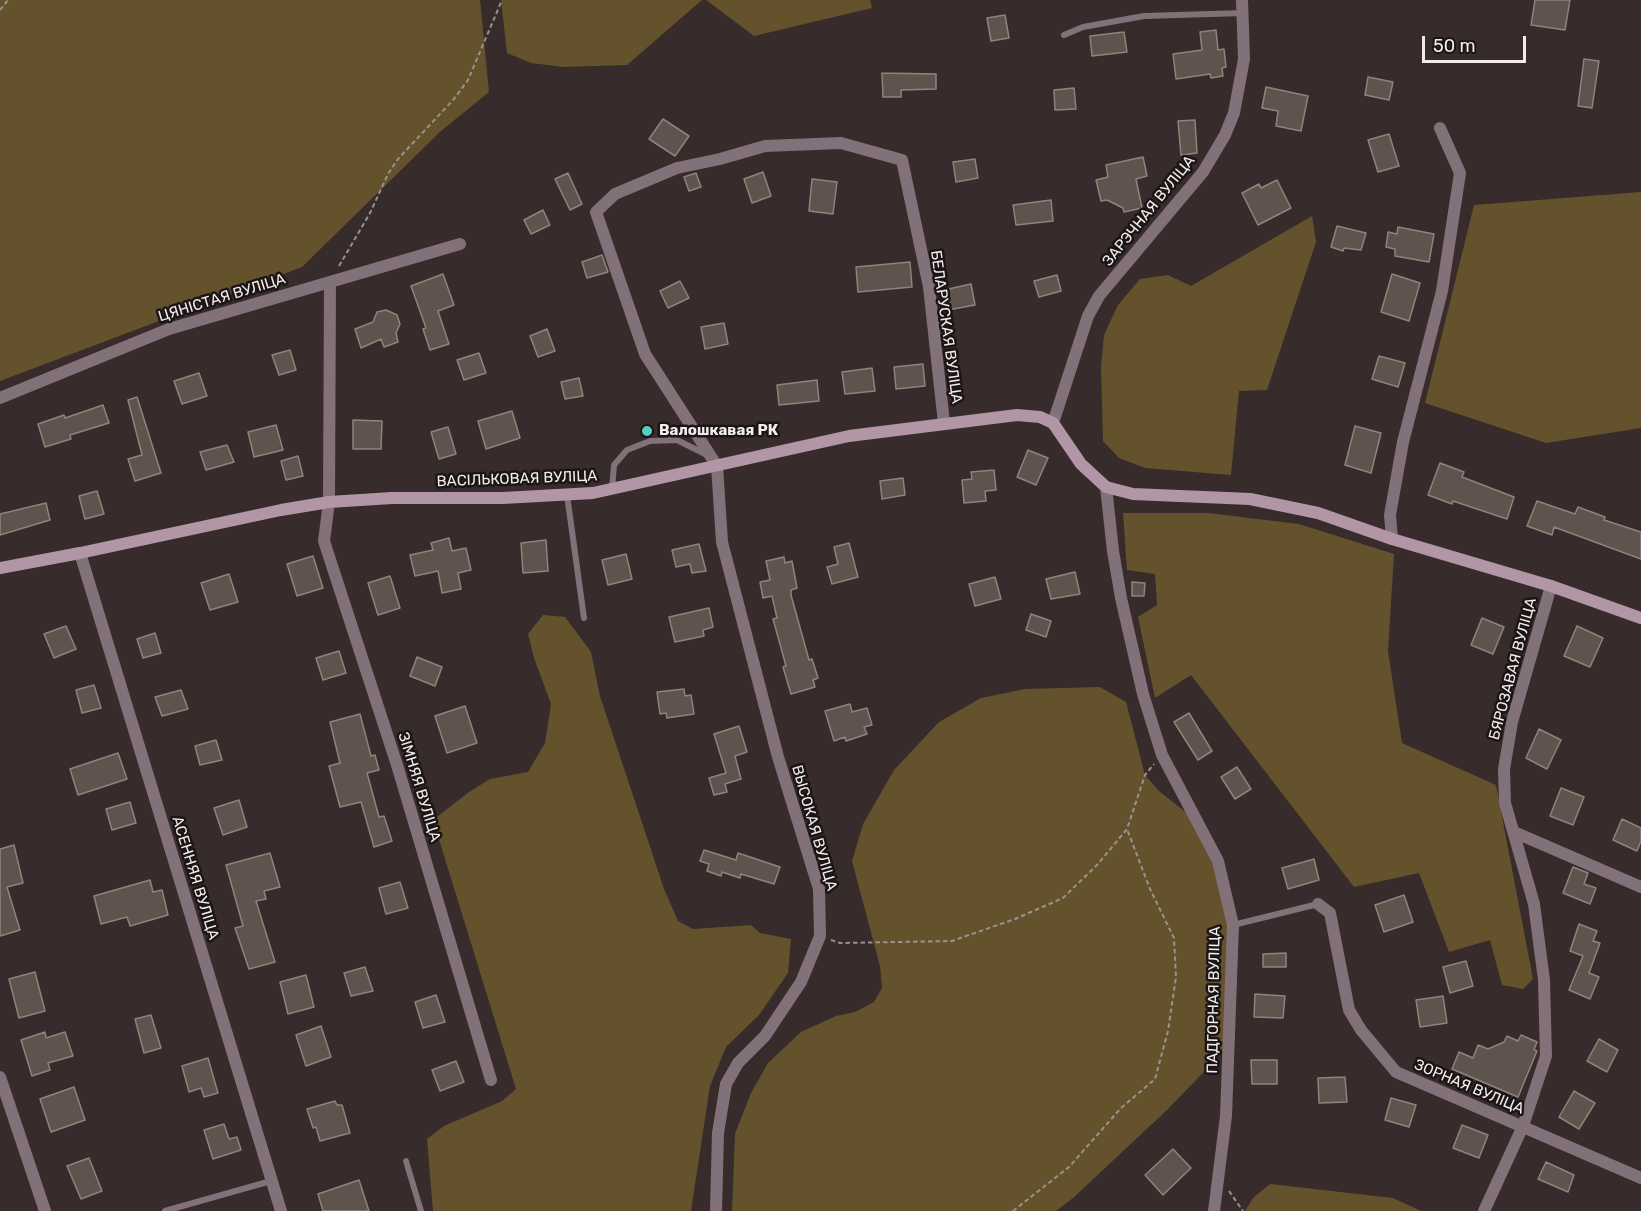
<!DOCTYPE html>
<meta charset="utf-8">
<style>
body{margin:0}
#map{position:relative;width:1641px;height:1211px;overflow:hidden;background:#372b2b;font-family:Rubik,sans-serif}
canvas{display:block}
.scale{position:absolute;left:1422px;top:36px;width:104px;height:27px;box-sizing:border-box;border:3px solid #f4ecec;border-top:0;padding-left:8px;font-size:18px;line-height:21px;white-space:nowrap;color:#f4ecec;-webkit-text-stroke:4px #1b1515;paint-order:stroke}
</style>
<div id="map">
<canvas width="1641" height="1211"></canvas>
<div class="scale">50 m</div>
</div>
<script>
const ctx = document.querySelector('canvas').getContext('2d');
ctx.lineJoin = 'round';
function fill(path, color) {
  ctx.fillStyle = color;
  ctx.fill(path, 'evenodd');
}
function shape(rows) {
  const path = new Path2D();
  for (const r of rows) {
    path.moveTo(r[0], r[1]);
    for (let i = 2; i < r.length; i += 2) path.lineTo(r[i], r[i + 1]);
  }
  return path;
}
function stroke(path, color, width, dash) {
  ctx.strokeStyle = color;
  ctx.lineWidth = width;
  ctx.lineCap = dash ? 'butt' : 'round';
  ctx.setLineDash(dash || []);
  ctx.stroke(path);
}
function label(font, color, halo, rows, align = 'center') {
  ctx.font = font + ' Rubik,sans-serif';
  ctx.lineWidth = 5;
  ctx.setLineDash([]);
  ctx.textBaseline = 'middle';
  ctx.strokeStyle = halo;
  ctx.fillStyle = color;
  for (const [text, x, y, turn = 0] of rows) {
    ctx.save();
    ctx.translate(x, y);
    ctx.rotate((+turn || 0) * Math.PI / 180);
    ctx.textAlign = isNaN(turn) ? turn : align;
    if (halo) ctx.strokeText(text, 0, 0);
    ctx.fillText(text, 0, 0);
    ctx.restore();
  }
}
const forest = shape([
 [0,0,480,0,489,92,441,131,302,267,0,381],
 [501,0,702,0,627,65,564,67,531,63,507,53],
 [706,0,870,0,872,8,754,36],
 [1641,192,1641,428,1546,443,1425,403,1474,205],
 [1312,216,1316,242,1267,390,1239,391,1231,475,1145,468,1119,458,1103,441,1101,366,1104,335,1118,305,1140,279,1168,275,1191,286],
 [1123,513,1208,513,1299,524,1394,554,1388,651,1402,743,1496,785,1533,979,1523,989,1502,985,1490,940,1449,952,1419,873,1354,887,1191,675,1155,698,1138,617,1157,605,1155,574,1127,570],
 [543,615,565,617,591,652,600,696,664,889,678,921,693,929,751,925,760,933,791,939,788,973,759,1015,726,1047,710,1086,691,1211,433,1211,427,1139,444,1126,502,1101,516,1089,433,820,469,792,490,779,528,772,545,743,551,704,534,658,528,634],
 [1100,687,1126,702,1145,775,1159,791,1199,823,1218,861,1233,925,1227,1048,1167,1110,1073,1198,1056,1211,732,1211,735,1134,751,1093,768,1063,801,1032,836,1016,855,1012,874,1002,882,988,880,966,852,861,863,824,894,770,939,722,981,698,1025,689],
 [1270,1184,1393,1198,1421,1211,1245,1211,1253,1198]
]);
const building = shape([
 [1535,0,1570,0,1565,30,1531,25,1535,0],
 [1005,15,1009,38,991,41,987,18,1005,15],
 [1216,30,1218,50,1224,49,1226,67,1222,68,1223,76,1211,78,1210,74,1176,79,1173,54,1202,50,1200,32,1216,30],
 [1124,32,1127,52,1092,56,1090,36,1124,32],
 [1584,59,1599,61,1592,108,1578,106,1584,59],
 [882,73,936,74,936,89,901,90,901,97,883,97,882,73],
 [1368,77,1393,82,1389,100,1365,95,1368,77],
 [1266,87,1308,96,1301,131,1276,126,1278,111,1262,108,1266,87],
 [1074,88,1076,109,1055,110,1054,90,1074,88],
 [663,119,689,136,675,156,649,139,663,119],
 [1195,120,1197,153,1181,155,1178,121,1195,120],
 [1389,134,1399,166,1378,172,1368,140,1389,134],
 [1143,157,1147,176,1136,179,1142,208,1124,212,1123,208,1107,200,1101,201,1096,180,1108,177,1106,165,1143,157],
 [975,159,978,178,956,182,953,162,975,159],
 [763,172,771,196,752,203,744,179,763,172],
 [568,173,582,204,570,210,555,179,568,173],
 [696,173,701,187,689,191,684,177,696,173],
 [812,179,837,182,833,214,809,211,812,179],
 [1277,180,1291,208,1258,225,1242,193,1259,184,1261,188,1277,180],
 [1051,200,1053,221,1016,225,1013,205,1051,200],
 [543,210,550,225,531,234,524,220,543,210],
 [1337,226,1366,233,1361,250,1344,248,1343,251,1331,247,1337,226],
 [1398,227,1434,234,1429,262,1395,256,1395,249,1386,247,1388,232,1397,234,1398,227],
 [602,255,608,272,587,278,582,262,602,255],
 [910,262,912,287,858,292,856,267,910,262],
 [443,274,454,305,438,311,449,344,430,350,423,329,426,328,411,286,443,274],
 [1392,274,1420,283,1409,321,1381,312,1392,274],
 [1057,275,1061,291,1039,297,1034,281,1057,275],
 [680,281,689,298,668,308,660,291,680,281],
 [971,284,975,305,948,310,944,290,971,284],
 [386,310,397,315,400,324,396,333,398,342,384,347,381,339,361,348,355,329,373,322,377,312,386,310],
 [724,323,728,344,705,349,701,327,724,323],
 [547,329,555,351,538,357,530,336,547,329],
 [290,350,296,370,279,375,272,355,290,350],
 [479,353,486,373,464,380,457,360,479,353],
 [1379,356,1405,363,1398,387,1372,379,1379,356],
 [923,364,925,386,896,389,894,367,923,364],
 [872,368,875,391,845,394,842,372,872,368],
 [199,373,207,396,182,404,174,381,199,373],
 [579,378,583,396,565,399,561,382,579,378],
 [817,380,819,401,779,405,777,385,817,380],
 [137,397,161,473,135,481,128,459,142,455,128,400,137,397],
 [103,405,109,423,70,435,71,439,45,447,38,424,64,415,65,418,103,405],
 [512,411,520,438,486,449,478,421,512,411],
 [353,420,382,421,381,449,353,449,353,420],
 [276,425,283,450,254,457,248,432,276,425],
 [1355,426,1381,433,1371,473,1345,465,1355,426],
 [448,427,456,454,439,459,431,432,448,427],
 [227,445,234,462,206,470,200,452,227,445],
 [1028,450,1048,458,1036,485,1017,477,1028,450],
 [298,456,303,476,286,480,281,461,298,456],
 [1440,463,1464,472,1462,477,1514,497,1507,519,1453,501,1452,504,1428,495,1440,463],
 [994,470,996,490,985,491,986,501,964,503,962,480,972,479,971,472,994,470],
 [903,478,905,495,882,499,880,481,903,478],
 [97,491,104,514,85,519,79,496,97,491],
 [1537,501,1575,514,1578,507,1605,517,1604,520,1641,532,1641,559,1554,527,1552,535,1527,526,1537,501],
 [46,503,50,520,0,535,0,514,46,503],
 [449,538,452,551,466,548,471,570,458,573,461,589,442,593,438,571,415,576,410,555,433,550,431,543,449,538],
 [546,540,548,571,523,573,521,543,546,540],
 [849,543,858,577,832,584,827,567,838,564,834,547,849,543],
 [699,544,706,571,692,573,690,564,676,567,672,550,699,544],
 [626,554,632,579,608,585,602,560,626,554],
 [313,556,323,588,297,596,287,564,313,556],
 [784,557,785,563,792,561,797,588,791,590,791,595,809,660,812,659,818,678,813,680,815,687,791,694,783,667,786,666,773,619,777,618,772,596,763,598,760,582,770,580,766,561,784,557],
 [1075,572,1080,594,1051,599,1046,579,1075,572],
 [229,574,238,602,210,610,201,583,229,574],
 [390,576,400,608,378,615,368,583,390,576],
 [995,577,1001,599,975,606,969,584,995,577],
 [1132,582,1145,583,1144,596,1132,596,1132,582],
 [709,608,713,627,703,630,704,636,675,642,669,617,709,608],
 [1031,614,1051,621,1046,637,1026,630,1031,614],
 [1482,618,1504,627,1493,654,1471,645,1482,618],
 [66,626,76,649,54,658,44,634,66,626],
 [1577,626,1603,638,1590,667,1564,656,1577,626],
 [155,633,161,653,143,658,137,639,155,633],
 [339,651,346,673,323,680,316,658,339,651],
 [417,657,442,667,435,686,410,676,417,657],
 [94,685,101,708,82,713,76,690,94,685],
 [684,689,685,696,691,695,694,714,667,718,666,713,660,714,657,692,684,689],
 [181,690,188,709,162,716,155,697,181,690],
 [850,704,852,712,867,708,872,725,864,727,867,734,846,741,845,737,834,741,825,711,850,704],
 [465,706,477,743,447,753,435,716,465,706],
 [1189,713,1212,751,1198,760,1174,722,1189,713],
 [360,714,371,756,375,755,379,770,367,773,379,817,384,816,392,841,374,847,361,802,340,807,329,766,340,763,330,722,360,714],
 [739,726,747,752,735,756,741,779,725,784,727,792,714,795,709,778,726,773,714,734,739,726],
 [1539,729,1561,740,1547,769,1526,758,1539,729],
 [216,740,222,760,200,765,195,746,216,740],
 [118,753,127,779,78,795,70,769,118,753],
 [1237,767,1251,789,1235,799,1221,777,1237,767],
 [1561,788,1584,797,1573,825,1550,816,1561,788],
 [239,800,247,827,223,835,214,808,239,800],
 [130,802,136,823,112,830,106,809,130,802],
 [1622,819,1641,828,1641,841,1637,851,1613,840,1622,819],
 [14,845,23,883,7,887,20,930,0,936,0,849,14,845],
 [704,850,736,860,738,853,780,867,774,884,741,874,740,878,722,872,721,876,707,871,709,864,700,861,704,850],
 [270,853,280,887,264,891,266,899,256,901,275,962,249,969,235,928,243,926,226,865,270,853],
 [1314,859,1319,880,1288,889,1282,868,1314,859],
 [1573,867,1588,873,1584,884,1596,888,1590,904,1563,893,1573,867],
 [150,880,153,892,162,890,168,915,130,926,127,917,101,924,94,896,150,880],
 [400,882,408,908,386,914,379,888,400,882],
 [1404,895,1413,922,1384,932,1375,905,1404,895],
 [1579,924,1597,931,1593,941,1600,943,1589,973,1599,977,1590,999,1569,990,1583,956,1570,951,1579,924],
 [1286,953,1286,967,1263,967,1263,954,1286,953],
 [1466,961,1473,986,1450,993,1443,967,1466,961],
 [365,967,373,991,351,996,344,973,365,967],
 [35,972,45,1011,19,1018,9,979,35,972],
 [306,975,314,1007,288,1014,280,982,306,975],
 [1255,994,1285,996,1283,1018,1254,1017,1255,994],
 [436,995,445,1022,423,1028,415,1002,436,995],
 [1443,996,1447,1023,1420,1027,1416,1000,1443,996],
 [151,1015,161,1048,144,1053,135,1019,151,1015],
 [321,1026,331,1057,306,1066,296,1035,321,1026],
 [45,1032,46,1038,65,1032,73,1056,48,1063,50,1070,32,1076,21,1040,45,1032],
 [1521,1035,1537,1042,1534,1050,1537,1051,1518,1097,1452,1069,1459,1052,1473,1058,1478,1045,1488,1049,1504,1042,1507,1036,1518,1041,1521,1035],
 [1599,1039,1618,1050,1607,1072,1587,1061,1599,1039],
 [208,1058,218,1093,204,1097,201,1088,189,1092,182,1066,208,1058],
 [1251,1060,1277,1060,1277,1084,1252,1084,1251,1060],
 [456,1061,464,1082,440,1091,432,1070,456,1061],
 [1345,1077,1347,1102,1319,1103,1318,1078,1345,1077],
 [74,1087,85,1120,51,1132,40,1099,74,1087],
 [1574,1091,1595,1103,1579,1129,1559,1117,1574,1091],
 [1391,1098,1416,1105,1409,1127,1385,1120,1391,1098],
 [335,1101,337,1105,342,1105,350,1133,320,1141,316,1127,313,1128,307,1109,335,1101],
 [224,1124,229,1139,237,1137,241,1150,213,1159,204,1130,224,1124],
 [1462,1125,1488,1135,1479,1158,1453,1148,1462,1125],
 [1173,1149,1191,1168,1163,1195,1145,1175,1173,1149],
 [89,1158,102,1191,81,1199,67,1166,89,1158],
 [1546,1162,1574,1175,1568,1192,1538,1179,1546,1162],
 [359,1180,369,1211,323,1211,318,1194,359,1180]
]);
const path = shape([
 [0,10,8,0],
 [339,266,370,213,388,174,398,159,454,99,468,80,502,0],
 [831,940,840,943,952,941,1015,919,1063,898,1097,865,1127,829,1145,775,1154,764],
 [1229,1191,1243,1211],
 [1013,1211,1069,1167,1121,1108,1155,1079,1168,1031,1176,977,1174,938,1150,889,1127,829]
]);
const lane = shape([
 [1064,35,1083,27,1144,16,1243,13],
 [612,489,614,465,627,450,650,441,677,440,707,455],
 [567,495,584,618],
 [1233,925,1318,904],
 [406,1161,421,1211],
 [165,1211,271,1181]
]);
const street = shape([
 [330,282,329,502,324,541,397,765,491,1080],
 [0,398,169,329,460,244],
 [1053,423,1088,316,1099,296,1203,172,1225,135,1234,113,1244,59,1242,0],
 [1106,487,1113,551,1121,598,1143,694,1162,755,1218,861,1233,925,1226,1116,1214,1211],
 [1392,539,1390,515,1403,442,1442,291,1460,173,1440,128],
 [80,553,281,1211],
 [1514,832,1641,887],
 [1318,904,1330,913,1349,1010,1361,1030,1396,1072,1641,1178],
 [0,1077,45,1211],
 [716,1211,718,1133,726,1084,738,1063,765,1036,801,982,820,936,819,889,778,757,722,542,717,466,645,354,596,212,615,194,677,168,720,159,765,146,841,143,902,160,929,287,944,423],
 [1484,1211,1523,1126,1546,1056,1544,980,1534,904,1505,803,1504,769,1512,722,1551,586]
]);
const secondary = shape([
 [0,568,80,553,281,510,329,502,392,498,503,498,593,493,849,436,1017,415,1040,417,1053,423,1081,464,1106,487,1133,494,1250,499,1318,513,1392,539,1551,586,1641,618]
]);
const markers = [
 [647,431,6,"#5acebe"]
];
const streetNames = [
 ["ЗАРЭЧНАЯ ВУЛІЦА",1149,211,-51],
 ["ЦЯНІСТАЯ ВУЛІЦА",222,298,-17],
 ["БЕЛАРУСКАЯ ВУЛІЦА",946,327,82],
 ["ВАСІЛЬКОВАЯ ВУЛІЦА",517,479,-2],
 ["БЯРОЗАВАЯ ВУЛІЦА",1513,669,-75],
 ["ЗІМНЯЯ ВУЛІЦА",419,787,73],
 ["ВЫСОКАЯ ВУЛІЦА",814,828,74],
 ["АСЕННЯЯ ВУЛІЦА",195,878,73],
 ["ПАДГОРНАЯ ВУЛІЦА",1214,1000,-89],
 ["ЗОРНАЯ ВУЛІЦА",1469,1087,23]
];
const poiNames = [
 ["Валошкавая РК",659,431]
];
fill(forest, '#64522c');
fill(building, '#5f544d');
stroke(building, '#8f847d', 1.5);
stroke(path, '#9b9191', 2, [4.5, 3]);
stroke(lane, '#83717a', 6);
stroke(street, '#83717a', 12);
stroke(secondary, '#b396a5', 12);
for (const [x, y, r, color] of markers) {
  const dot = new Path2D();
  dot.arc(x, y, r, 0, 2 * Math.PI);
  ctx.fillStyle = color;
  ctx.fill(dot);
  stroke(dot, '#1b1515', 2);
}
label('15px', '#f4ecec', '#1b1515', streetNames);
label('bold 15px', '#f4ecec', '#1b1515', poiNames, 'left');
</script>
